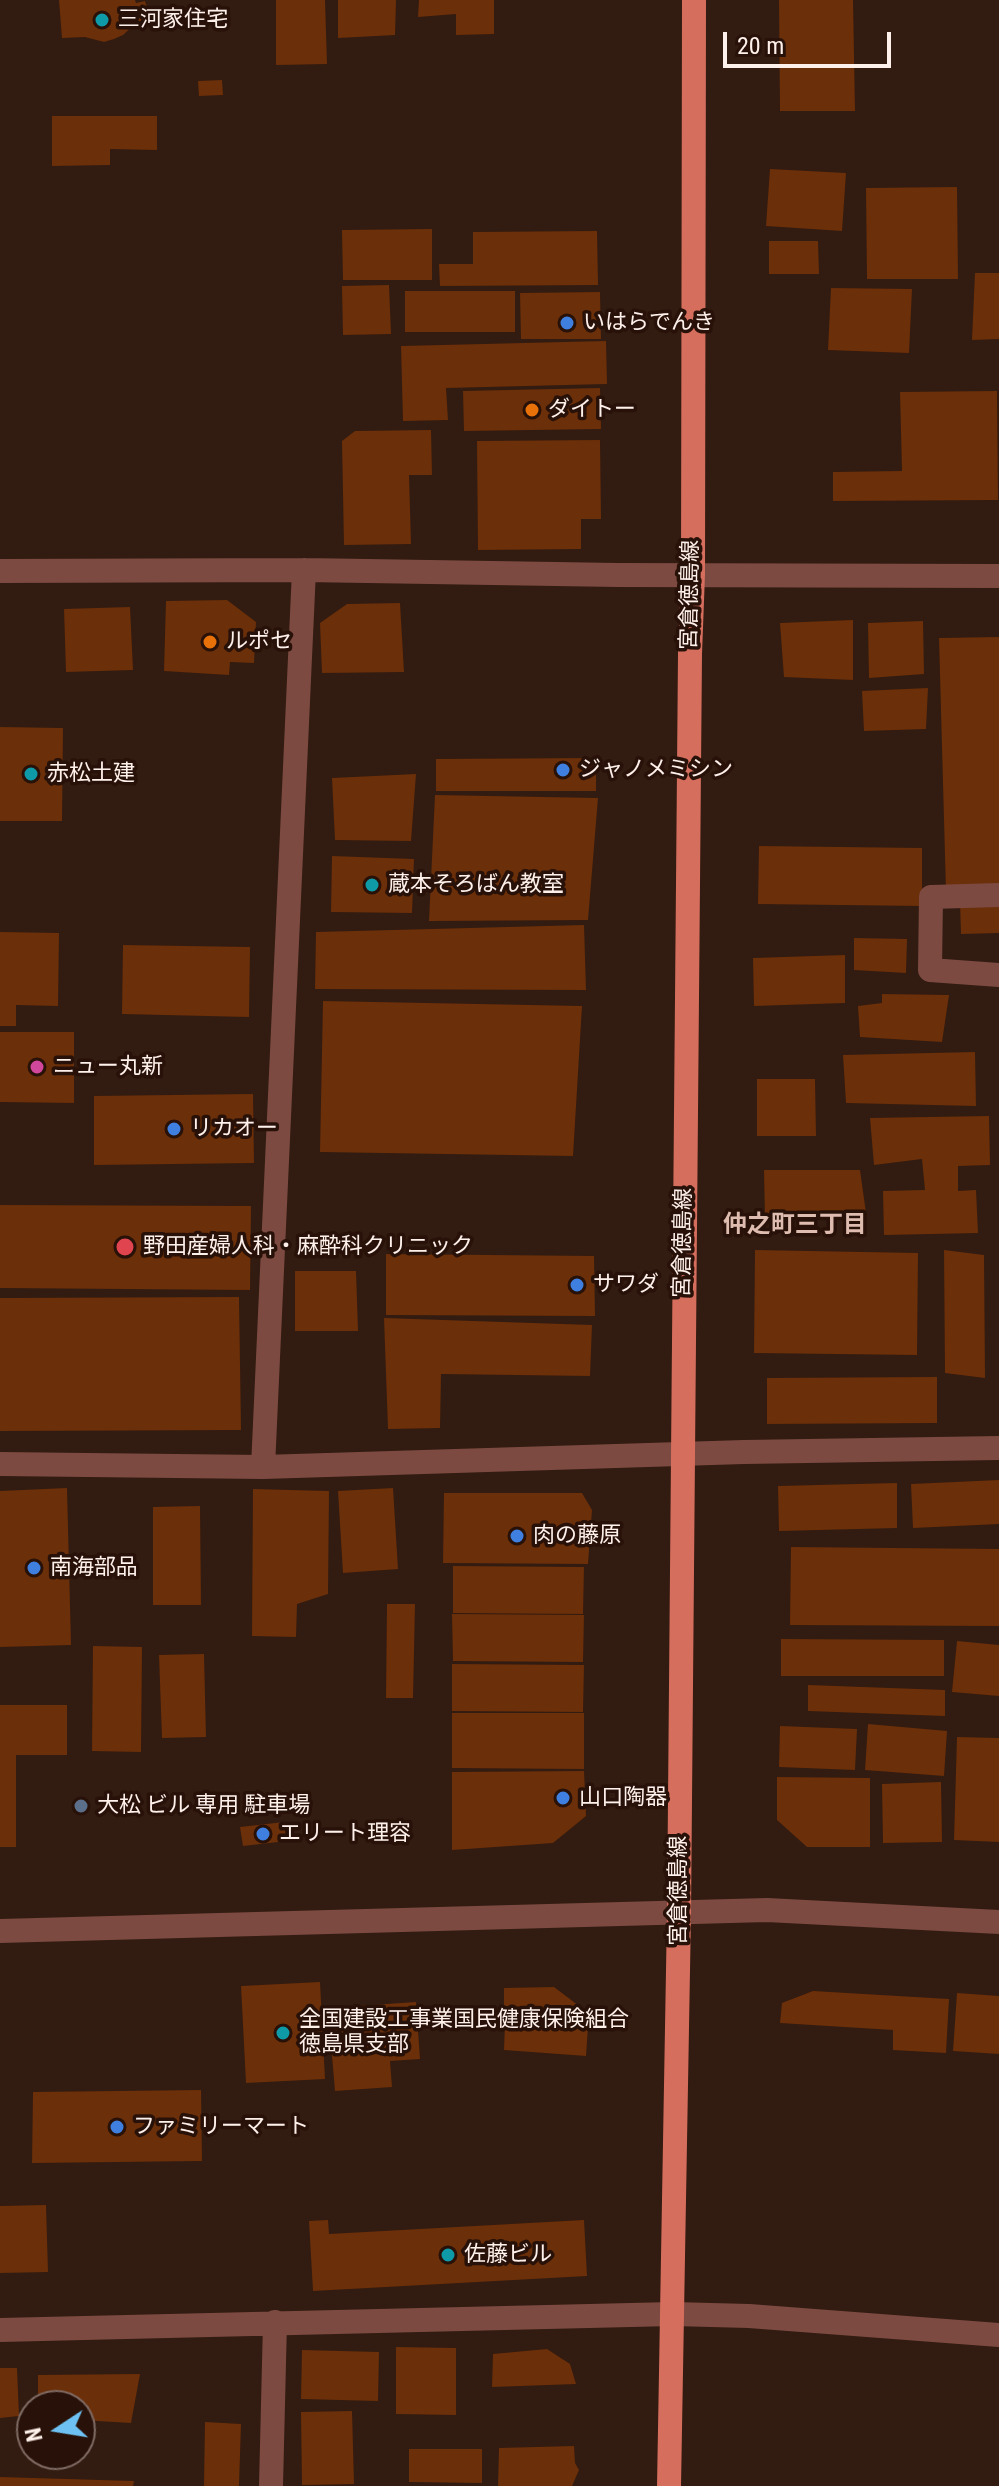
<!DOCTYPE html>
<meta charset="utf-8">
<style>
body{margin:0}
#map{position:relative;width:999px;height:2486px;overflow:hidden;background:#321b10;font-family:"Roboto Condensed",sans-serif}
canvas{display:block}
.north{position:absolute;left:16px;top:2390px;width:80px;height:80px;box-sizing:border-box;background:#281108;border:2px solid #7e6a63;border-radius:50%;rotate:258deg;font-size:22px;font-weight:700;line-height:32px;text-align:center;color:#fef0eb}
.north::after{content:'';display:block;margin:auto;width:28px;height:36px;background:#6ec2f3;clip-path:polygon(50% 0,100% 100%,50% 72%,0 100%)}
.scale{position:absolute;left:723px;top:32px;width:168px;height:36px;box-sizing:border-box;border:4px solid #fef0eb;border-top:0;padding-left:10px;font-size:24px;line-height:28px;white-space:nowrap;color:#fef0eb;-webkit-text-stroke:6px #281108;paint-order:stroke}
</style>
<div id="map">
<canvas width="999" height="2486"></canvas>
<div class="north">N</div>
<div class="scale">20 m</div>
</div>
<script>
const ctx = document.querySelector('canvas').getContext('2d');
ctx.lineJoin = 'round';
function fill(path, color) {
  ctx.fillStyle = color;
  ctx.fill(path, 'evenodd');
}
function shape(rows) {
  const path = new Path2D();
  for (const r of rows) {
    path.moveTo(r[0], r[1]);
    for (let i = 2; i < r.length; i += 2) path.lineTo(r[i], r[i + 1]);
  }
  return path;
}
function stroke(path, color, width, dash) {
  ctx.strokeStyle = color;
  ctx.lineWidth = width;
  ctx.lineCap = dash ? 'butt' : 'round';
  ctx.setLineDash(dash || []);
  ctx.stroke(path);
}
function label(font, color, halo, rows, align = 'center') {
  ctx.font = font + ' "Roboto Condensed","Noto Sans JP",sans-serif';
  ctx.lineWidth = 7;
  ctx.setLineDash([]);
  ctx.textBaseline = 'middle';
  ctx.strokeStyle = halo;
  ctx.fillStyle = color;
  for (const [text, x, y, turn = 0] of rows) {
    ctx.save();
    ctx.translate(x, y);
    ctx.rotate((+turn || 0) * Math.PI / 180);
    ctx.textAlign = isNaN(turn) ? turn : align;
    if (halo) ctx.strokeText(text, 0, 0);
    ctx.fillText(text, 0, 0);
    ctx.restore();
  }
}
const building = shape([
 [59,0,135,0,136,3,145,1,149,14,148,19,137,22,123,35,114,39,104,42,85,37,62,38],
 [276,0,325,0,327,64,276,65],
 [338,0,396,0,395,35,338,38],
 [419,0,494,0,494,34,456,35,456,14,418,17],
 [779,0,853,0,855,111,780,111],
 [222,80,223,95,199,96,198,81],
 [52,116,157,116,157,150,110,149,110,165,52,166],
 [770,169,846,173,842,231,766,226],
 [957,187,958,279,867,279,866,188],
 [432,229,432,280,343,280,342,230],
 [597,231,598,285,440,286,439,264,473,264,473,232],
 [769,241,818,241,819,274,769,274],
 [975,273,999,273,999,339,972,340],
 [389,285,391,334,343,335,342,286],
 [831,288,912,289,909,353,828,350],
 [405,291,515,291,515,332,405,332],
 [600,292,601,339,521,339,520,293],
 [606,341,607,384,446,388,448,420,403,421,401,346],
 [600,388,601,429,464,431,463,391],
 [997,391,998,500,833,501,833,472,902,471,900,392],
 [431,430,432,475,409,475,411,544,344,545,342,441,355,431],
 [600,440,601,519,581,519,581,549,478,550,477,441],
 [227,600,256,622,254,663,230,662,229,675,164,671,166,601],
 [400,603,404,672,322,673,320,623,347,604],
 [130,607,133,670,66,672,64,609],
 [853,620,853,680,784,677,780,623],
 [923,621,924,674,869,678,868,623],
 [999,637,999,891,946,892,939,638],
 [928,688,926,729,864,731,862,691],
 [0,727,63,728,62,821,0,821],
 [596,758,596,791,436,791,436,759],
 [416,774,411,841,335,840,332,778],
 [435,795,598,798,588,920,429,921],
 [759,846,922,848,922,906,758,904],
 [332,856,414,859,412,913,331,912],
 [960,902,999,903,999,933,961,934],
 [584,925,586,990,315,989,316,932],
 [0,932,59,933,58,1006,16,1005,16,1026,0,1026],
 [854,938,907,939,906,973,854,970],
 [123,945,250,947,249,1017,122,1014],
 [845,955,845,1003,754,1006,753,958],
 [882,994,949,995,942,1042,860,1037,858,1006,882,1003],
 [323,1001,582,1006,573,1156,320,1152],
 [0,1032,74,1032,74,1103,0,1102],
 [975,1052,976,1106,846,1103,843,1055],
 [757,1079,815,1079,816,1136,757,1136],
 [253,1094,254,1163,94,1165,94,1096],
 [989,1116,990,1165,958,1166,958,1191,976,1190,978,1233,884,1235,883,1191,925,1190,922,1159,874,1165,870,1118],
 [764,1170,860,1170,866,1213,765,1218],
 [0,1205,251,1206,250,1290,0,1288],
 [755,1250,918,1253,917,1355,754,1353],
 [944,1250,984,1255,985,1378,945,1373],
 [386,1254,594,1256,595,1316,386,1315],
 [295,1271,356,1271,358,1331,295,1331],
 [239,1297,241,1430,0,1431,0,1298],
 [384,1318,592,1325,590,1376,441,1374,440,1428,388,1429],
 [937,1377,937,1423,767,1424,767,1378],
 [999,1480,999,1524,913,1528,911,1484],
 [897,1483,897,1528,779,1531,778,1486],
 [67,1488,71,1645,0,1647,0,1491],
 [393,1488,398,1569,343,1573,338,1491],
 [253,1489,329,1491,328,1594,297,1604,296,1637,252,1636],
 [444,1493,582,1493,592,1510,588,1564,443,1563],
 [200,1506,201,1605,153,1605,153,1507],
 [791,1547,999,1549,999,1626,790,1625],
 [453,1566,584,1567,583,1614,453,1613],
 [387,1604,415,1604,413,1698,386,1698],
 [452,1614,584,1615,583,1662,453,1661],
 [781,1639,944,1640,944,1676,781,1676],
 [957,1641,999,1645,999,1696,952,1692],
 [93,1646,142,1647,141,1752,92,1751],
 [204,1654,206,1737,162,1738,159,1655],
 [452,1664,584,1665,583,1712,452,1711],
 [808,1685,945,1690,945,1716,808,1711],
 [0,1705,67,1705,67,1755,16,1755,16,1847,0,1847],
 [452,1713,584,1713,584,1769,452,1768],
 [868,1724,947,1731,944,1776,865,1770],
 [780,1726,857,1729,855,1770,779,1767],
 [957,1737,999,1738,999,1842,954,1840],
 [584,1771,586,1816,553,1843,452,1850,452,1772],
 [777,1777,870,1778,870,1847,807,1847,777,1820],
 [941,1782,942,1842,883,1843,882,1784],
 [284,1822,287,1841,243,1846,240,1827],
 [320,1982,325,2079,246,2083,241,1986],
 [554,1987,587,2012,588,2023,504,2020,504,1988],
 [813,1991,949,1999,946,2053,893,2050,893,2030,780,2023,782,2003],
 [957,1993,999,1996,999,2054,953,2051],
 [416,2002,420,2059,390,2061,392,2087,335,2091,328,2008],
 [505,2023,588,2027,586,2056,504,2050],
 [201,2090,202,2161,32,2163,33,2092],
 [46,2205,48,2272,0,2273,0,2206],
 [328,2220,329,2234,584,2220,587,2276,313,2291,309,2221],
 [396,2347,456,2348,456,2415,396,2414],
 [547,2349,570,2364,576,2384,492,2387,493,2354],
 [302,2350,379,2352,378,2401,301,2399],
 [0,2368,17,2368,19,2416,0,2418],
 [140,2374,131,2423,80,2420,80,2406,38,2406,38,2375],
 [352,2411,354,2484,302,2485,301,2412],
 [205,2422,241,2424,239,2486,204,2486],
 [574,2446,575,2463,579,2470,572,2486,498,2486,499,2448],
 [409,2449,482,2449,482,2483,409,2482],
 [0,2477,134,2481,133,2486,0,2486]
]);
const minor = shape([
 [0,571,304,570,618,575,999,576],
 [999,895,931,897,930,970,999,975],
 [0,1464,263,1467,744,1452,999,1448],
 [263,1467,304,570],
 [0,1931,767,1910,999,1922],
 [0,2330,673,2314,749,2316,999,2335],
 [271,2486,275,2322]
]);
const major = shape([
 [669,2486,679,1913,690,654,693,574,694,0]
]);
const markers = [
 [102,20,8,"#0f9aa8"],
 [567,323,8,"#3f7fe0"],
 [532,410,8,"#e8710a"],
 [210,642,8,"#e8710a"],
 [563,770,8,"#3f7fe0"],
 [31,774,8,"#0f9aa8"],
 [372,885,8,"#0f9aa8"],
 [37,1067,8,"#d1479c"],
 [174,1129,8,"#3f7fe0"],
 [125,1247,10,"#e0444e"],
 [577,1285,8,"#3f7fe0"],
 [517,1536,8,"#3f7fe0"],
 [34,1568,8,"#3f7fe0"],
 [563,1798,8,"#3f7fe0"],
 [81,1806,8,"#5c6f8a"],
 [263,1834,8,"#3f7fe0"],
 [283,2033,8,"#0f9aa8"],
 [117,2127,8,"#3f7fe0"],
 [448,2255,8,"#0f9aa8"]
];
const poiNames = [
 ["三河家住宅",118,20],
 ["いはらでんき",583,323],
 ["ダイトー",548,410],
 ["ルポセ",226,642],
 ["ジャノメミシン",579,770],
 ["赤松土建",47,774],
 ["蔵本そろばん教室",388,885],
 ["ニュー丸新",53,1067],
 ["リカオー",190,1129],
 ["野田産婦人科・麻酔科クリニック",143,1247],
 ["サワダ",593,1285],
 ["肉の藤原",533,1536],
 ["南海部品",50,1568],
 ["山口陶器",579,1798],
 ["大松 ビル 専用 駐車場",97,1806],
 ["エリート理容",279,1834],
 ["全国建設工事業国民健康保険組合",299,2020],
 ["徳島県支部",299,2045],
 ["ファミリーマート",133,2127],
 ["佐藤ビル",464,2255]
];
const streetNames = [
 ["宮倉徳島線",691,595,-89],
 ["宮倉徳島線",684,1243,-89],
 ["宮倉徳島線",679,1891,-90]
];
const neighbourhoodNames = [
 ["仲之町三丁目",795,1226]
];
fill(building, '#6b2f09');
stroke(minor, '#7c4a41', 24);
stroke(major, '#d66e5e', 24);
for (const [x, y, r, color] of markers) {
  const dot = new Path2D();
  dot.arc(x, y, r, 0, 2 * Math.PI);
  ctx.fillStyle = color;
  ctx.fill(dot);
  stroke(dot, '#281108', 3);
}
label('22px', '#fef0eb', '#281108', poiNames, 'left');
label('22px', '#fef0eb', '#281108', streetNames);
label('bold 24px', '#debdb0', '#281108', neighbourhoodNames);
</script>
